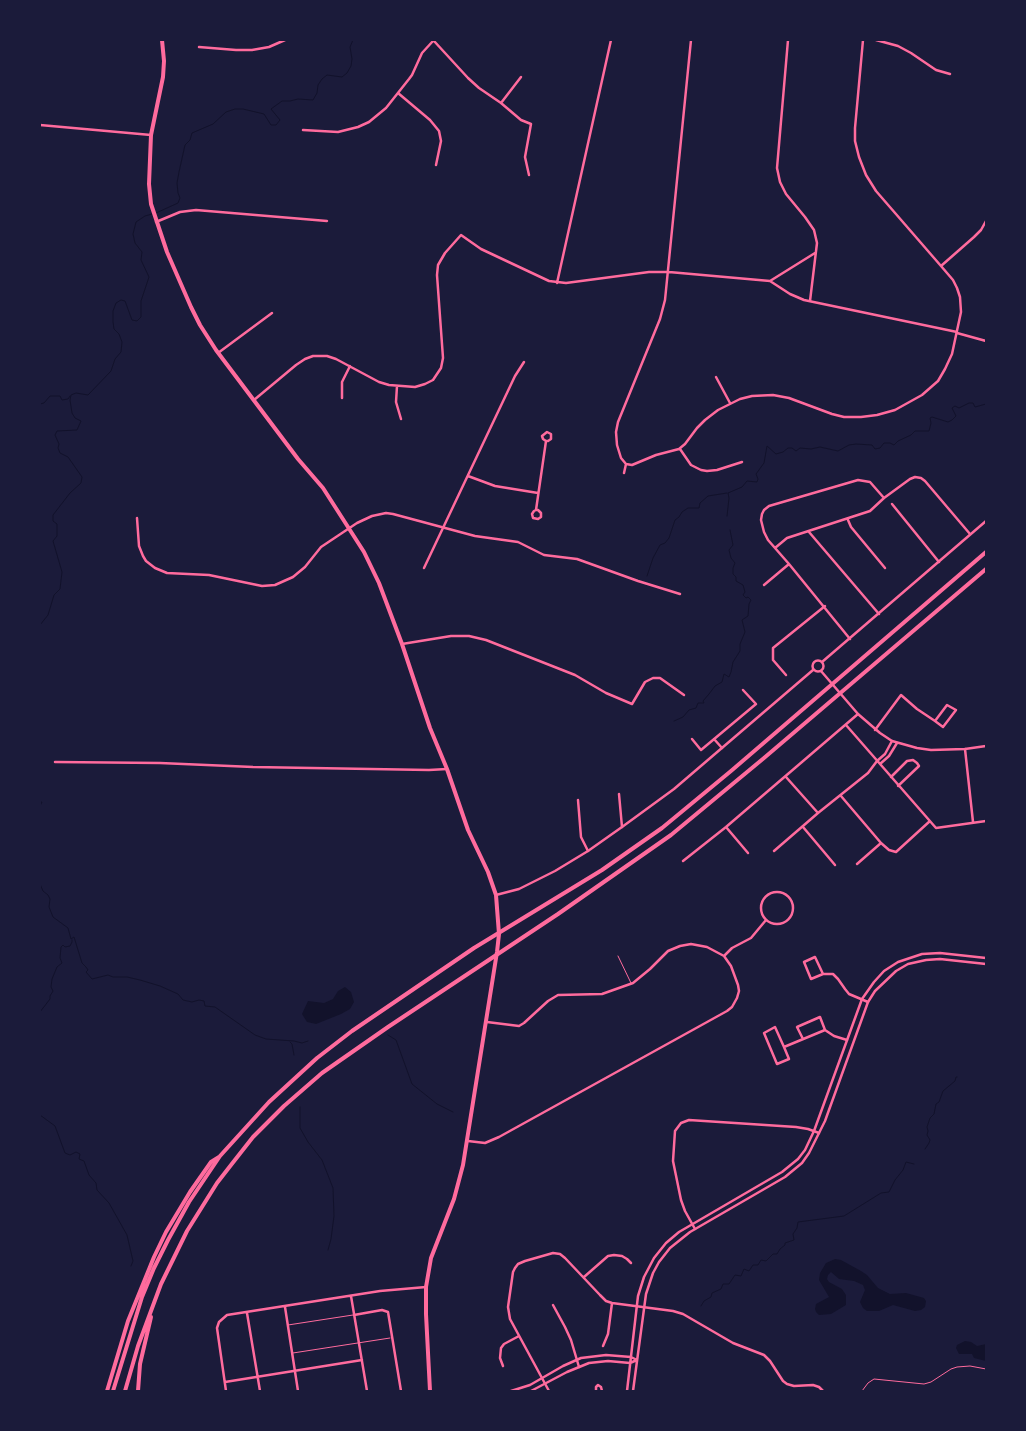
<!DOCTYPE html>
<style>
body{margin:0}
#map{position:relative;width:1026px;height:1431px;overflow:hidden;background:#1b1b3a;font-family:"IBM Plex Sans",sans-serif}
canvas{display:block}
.frame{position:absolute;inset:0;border:41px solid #1b1b3a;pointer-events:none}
</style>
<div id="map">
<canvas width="1026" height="1431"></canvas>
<div class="frame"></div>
</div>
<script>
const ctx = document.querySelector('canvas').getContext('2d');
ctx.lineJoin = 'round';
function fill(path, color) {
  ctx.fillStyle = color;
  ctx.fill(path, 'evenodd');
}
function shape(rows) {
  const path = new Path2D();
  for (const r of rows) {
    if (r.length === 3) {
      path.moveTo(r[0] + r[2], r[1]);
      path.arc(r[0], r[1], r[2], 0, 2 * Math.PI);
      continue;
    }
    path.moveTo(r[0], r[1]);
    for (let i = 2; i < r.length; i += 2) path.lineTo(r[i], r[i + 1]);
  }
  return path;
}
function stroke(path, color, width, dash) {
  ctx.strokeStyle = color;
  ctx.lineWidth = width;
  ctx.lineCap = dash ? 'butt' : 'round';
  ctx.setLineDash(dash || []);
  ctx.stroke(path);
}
const water = shape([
 [345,987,351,992,354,1002,350,1009,341,1014,316,1024,307,1022,302,1014,308,1001,324,1003,333,999,338,991],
 [835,1259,841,1260,861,1271,867,1275,878,1288,890,1294,906,1293,924,1298,926,1301,925,1307,921,1310,915,1311,893,1305,879,1311,867,1311,863,1308,860,1302,865,1290,863,1285,854,1281,839,1279,831,1272,828,1275,827,1279,829,1282,842,1289,846,1295,846,1305,831,1314,819,1315,816,1312,815,1309,816,1304,829,1297,819,1280,820,1273,826,1263],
 [965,1341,971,1342,977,1346,986,1344,986,1361,974,1358,972,1354,959,1354,956,1348,957,1345]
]);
const stream = shape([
 [156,213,178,203,180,198,178,193,177,183,179,172,185,145,190,140,192,133,213,124,226,112,235,109,243,109,264,114,271,125,276,125,280,120,271,109,282,101,290,101,298,99,313,100,317,93,318,85,322,79,327,75,342,77,347,73,351,66,352,59,350,47,353,40],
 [40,404,44,403,50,396,60,396,62,400,68,399,70,396],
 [727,516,729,498,728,493,742,487,747,481,757,482,758,479,756,474,764,463,767,446,776,454,783,452,788,448,792,448,796,451,800,448,811,449,820,447,838,451,849,445,856,444,872,445,875,449,880,448,884,443,890,443,894,445,898,441,911,435,915,431,929,431,931,423,930,418,932,417,948,422,952,420,956,416,952,408,955,406,959,408,969,403,973,403,975,407,986,404],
 [647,576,653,558,660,545,665,543,669,538,675,520,679,517,682,512,688,508,699,508,700,503,708,496,727,493],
 [40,625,48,615,54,595,60,589,62,572,53,541,57,536,57,524,53,521,53,515,70,493,81,483,82,477,68,457,60,453,58,448,59,444,55,435,57,431,77,430,81,421,75,418,72,413,70,400,71,395,76,393,88,395,111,371,115,359,121,352,122,342,119,334,114,329,113,322,113,311,116,303,121,300,125,301,132,320,137,321,141,317,141,301,149,277,141,260,142,252,135,243,133,234,136,222,145,216,152,214],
 [674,721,683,717,689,710,696,708,698,703,704,703,703,701,709,694,715,686,722,682,724,674,729,677,731,672,733,662,740,651,740,644,745,632,742,620,748,616,749,604,751,600,748,597,746,598,743,595,745,592,743,585,736,581,736,577,733,574,733,568,735,563,731,558,729,550,733,545,730,530],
 [40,802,42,802,40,806],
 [40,884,43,891,48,895,50,899,49,907,53,917,68,928,71,939,74,937,82,963,86,967,88,970,86,972,92,979,108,975,113,977,127,977,140,980,160,986,178,994,183,1000,192,1002,199,1000,204,1001,205,1006,215,1007,255,1035,266,1039,294,1041,302,1043,308,1041],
 [40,1012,50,999,50,996,53,991,51,987,52,979,57,967,62,963,60,958,61,947,63,945,65,947,70,946,72,942,72,940],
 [388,1035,396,1040,412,1084,437,1104,453,1112],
 [290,1042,292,1044,294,1055],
 [300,1107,300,1128,308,1142,322,1160,333,1188,334,1216,331,1239,328,1250],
 [40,1115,55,1126,65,1153,70,1155,76,1152,80,1154,79,1159,84,1161,89,1175,96,1183,97,1190,109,1203,127,1235,133,1261,131,1266],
 [925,1149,929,1143,930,1140,927,1135,928,1131,927,1127,930,1118,934,1114,936,1104,939,1102,943,1091,955,1081,956,1077,957,1077],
 [701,1306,704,1301,711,1297,712,1293,721,1289,723,1284,729,1284,735,1275,741,1276,744,1269,749,1271,753,1265,758,1265,761,1260,766,1261,773,1254,777,1254,780,1249,785,1245,785,1243,794,1240,793,1234,797,1228,798,1222,844,1216,881,1193,889,1192,895,1180,903,1170,906,1162,914,1164]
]);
const service = shape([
 [618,956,631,983],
 [288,1325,353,1315],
 [293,1353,390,1338],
 [862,1391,868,1383,874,1379,924,1384,931,1382,951,1369,957,1367,970,1366,986,1369]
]);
const minor = shape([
 [788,40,777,168,780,182,786,194,805,217,814,230,817,243,810,301],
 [876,40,898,46,911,53,936,70,950,74],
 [434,41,468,78,479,88,501,103,521,120,531,124,525,157,529,175],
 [199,47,236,50,252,50,269,47,285,40],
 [398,93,430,120,439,131,441,141,436,165],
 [501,103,521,77],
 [40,125,151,135],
 [303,130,338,132,358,127,369,122,386,108,409,79,412,75,422,53,433,41],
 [156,222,180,212,196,210,327,221],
 [941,266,974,237,981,230,986,221],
 [770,281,815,253],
 [557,283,611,40],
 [957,333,986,341],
 [218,353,272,313],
 [716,377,730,403],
 [397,386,396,402,401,419],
 [342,398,342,382,350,366],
 [254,400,296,365,305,359,313,356,327,356,336,359,379,382,389,385,415,387,425,384,433,380,441,368,443,358,437,275,438,265,445,253,461,235,481,249,549,281,566,283,649,272,669,272,770,281,790,294,804,300,957,332],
 [680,449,691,465,701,470,707,471,717,470,742,462],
 [626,464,632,465,656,455,679,449,685,444,697,428,705,420,718,410,740,399,752,396,773,395,789,398,832,414,844,417,861,417,877,415,895,410,922,395,938,381,945,369,952,354,961,312,960,297,957,288,953,280,941,266,876,191,866,175,859,157,855,141,855,128,863,40],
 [624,473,626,464,621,458,617,445,616,432,618,422,660,319,665,300,691,40],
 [468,476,495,486,538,493],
 [892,504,939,562],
 [536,510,538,510,541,513,541,517,538,519,533,518,532,514,534,511,536,510,546,441,548,441,551,439,551,434,547,432,542,436,543,439,546,441],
 [137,518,139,546,143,556,146,561,155,568,167,573,209,575,262,586,275,585,293,577,305,567,321,547,357,523,372,516,386,513,393,514,475,536,518,542,544,555,577,559,638,581,680,594],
 [848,520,851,527,885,568],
 [809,532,879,614],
 [775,548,787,538,870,511,884,498,910,479,915,477,921,478,925,481,970,534],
 [424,568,515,376,524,362],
 [764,585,789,564],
 [850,639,789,564,768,540,764,532,761,520,762,514,764,510,769,506,858,480,870,482,884,498],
 [402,644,451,636,469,636,486,640,575,675,606,693,632,704,645,682,653,678,660,678,684,695],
 [786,675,773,660,773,648,825,606],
 [846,725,936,828,986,821],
 [875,730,901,695,917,709,935,721,943,727,956,710,947,705,935,721],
 [692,739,701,750,756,704,743,690],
 [714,739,722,748],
 [965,749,973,822],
 [55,762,160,763,253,767,429,770,447,769],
 [880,764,889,756,897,743],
 [786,777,818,813],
 [891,777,907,761,913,760,917,763,919,766,898,786],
 [619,794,622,827],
 [841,796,881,843,889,850,896,852,930,821],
 [578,800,581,837,588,851],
 [726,827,748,853],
 [803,827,835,865],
 [774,851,818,813,868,773,877,761,885,754,892,741],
 [683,861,726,827,858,714],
 [857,864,881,843],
 [777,908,16],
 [724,956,732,948,751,938,766,920],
 [823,974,815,957,804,962,811,979,823,974,833,974,838,979,845,989,849,994,868,1002],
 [803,1039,797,1027,820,1017,825,1030],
 [784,1047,789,1059,777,1064,764,1033,775,1027,784,1047,825,1030,834,1036,847,1040],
 [468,1141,485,1143,499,1137,727,1011,732,1007,737,998,739,991,738,985,731,966,724,956,707,947,691,944,680,946,668,951,650,969,633,983,602,994,558,995,548,1001,524,1023,519,1026,487,1022],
 [695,1229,685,1211,681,1200,673,1161,675,1131,681,1123,689,1120,796,1127,808,1129,819,1133],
 [584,1277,608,1256,614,1255,622,1256,627,1259,631,1263],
 [351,1296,367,1391],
 [553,1305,565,1327,571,1340,579,1367],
 [285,1307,298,1391],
 [247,1313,260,1391],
 [354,1315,382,1310,388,1312,401,1391],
 [603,1346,608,1334,612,1303],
 [503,1366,500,1358,501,1348,504,1344,519,1336],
 [225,1382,362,1360],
 [226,1391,217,1328,219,1322,227,1315,380,1291,426,1287],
 [549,1391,510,1319,508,1307,513,1272,515,1268,518,1264,525,1261,553,1253,560,1254,565,1258,600,1295,606,1301,612,1303,673,1311,683,1314,733,1343,764,1355,770,1361,783,1381,787,1384,794,1386,813,1385,819,1387,823,1391],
 [596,1391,596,1387,598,1385,601,1387,602,1391]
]);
const tertiary = shape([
 [818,666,5.5],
 [822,662,986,521],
 [821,671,858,714,880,733,892,741,917,748,931,750,965,749,986,746],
 [496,895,519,889,555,871,588,851,622,827,674,789,813,670],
 [511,1391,530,1385,563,1366,581,1358,606,1355,631,1357,637,1360],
 [531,1391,567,1372,589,1363,608,1361,630,1363,637,1360],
 [627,1391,638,1296,644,1277,654,1258,666,1243,679,1232,782,1172,798,1159,805,1150,814,1131,862,999,874,982,884,971,898,962,922,954,940,953,986,958],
 [633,1391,646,1294,653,1273,659,1262,670,1248,690,1232,785,1177,802,1163,809,1153,825,1121,868,1002,875,991,896,971,908,964,926,960,940,959,986,964]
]);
const primary = shape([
 [162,40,164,61,163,77,151,135,149,184,151,204,167,252,191,307,200,325,216,350,298,459,323,488,364,552,379,583,402,644,430,728,447,769,468,830,488,872,496,895,499,934,497,952,463,1165,454,1199,431,1258,426,1287,426,1314,430,1391]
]);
const motorway = shape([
 [107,1391,128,1321,154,1257,166,1232,190,1192,211,1162,219,1157],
 [113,1391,142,1297,154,1268,168,1240,189,1202,220,1156,269,1102,317,1058,352,1031,474,948,602,870,662,828,731,771,986,552],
 [125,1391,138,1346,161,1284,187,1231,217,1183,231,1165,253,1137,284,1106,322,1073,388,1027,558,914,671,835,764,758,986,569],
 [138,1391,140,1364,151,1317]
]);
fill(water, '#12122b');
stroke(stream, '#12122b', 1);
stroke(service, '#ff6b9d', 1);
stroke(minor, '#ff6b9d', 2.5);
stroke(tertiary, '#ff6b9d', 2.5);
stroke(primary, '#ff6b9d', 4);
stroke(motorway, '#ff6b9d', 4);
</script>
